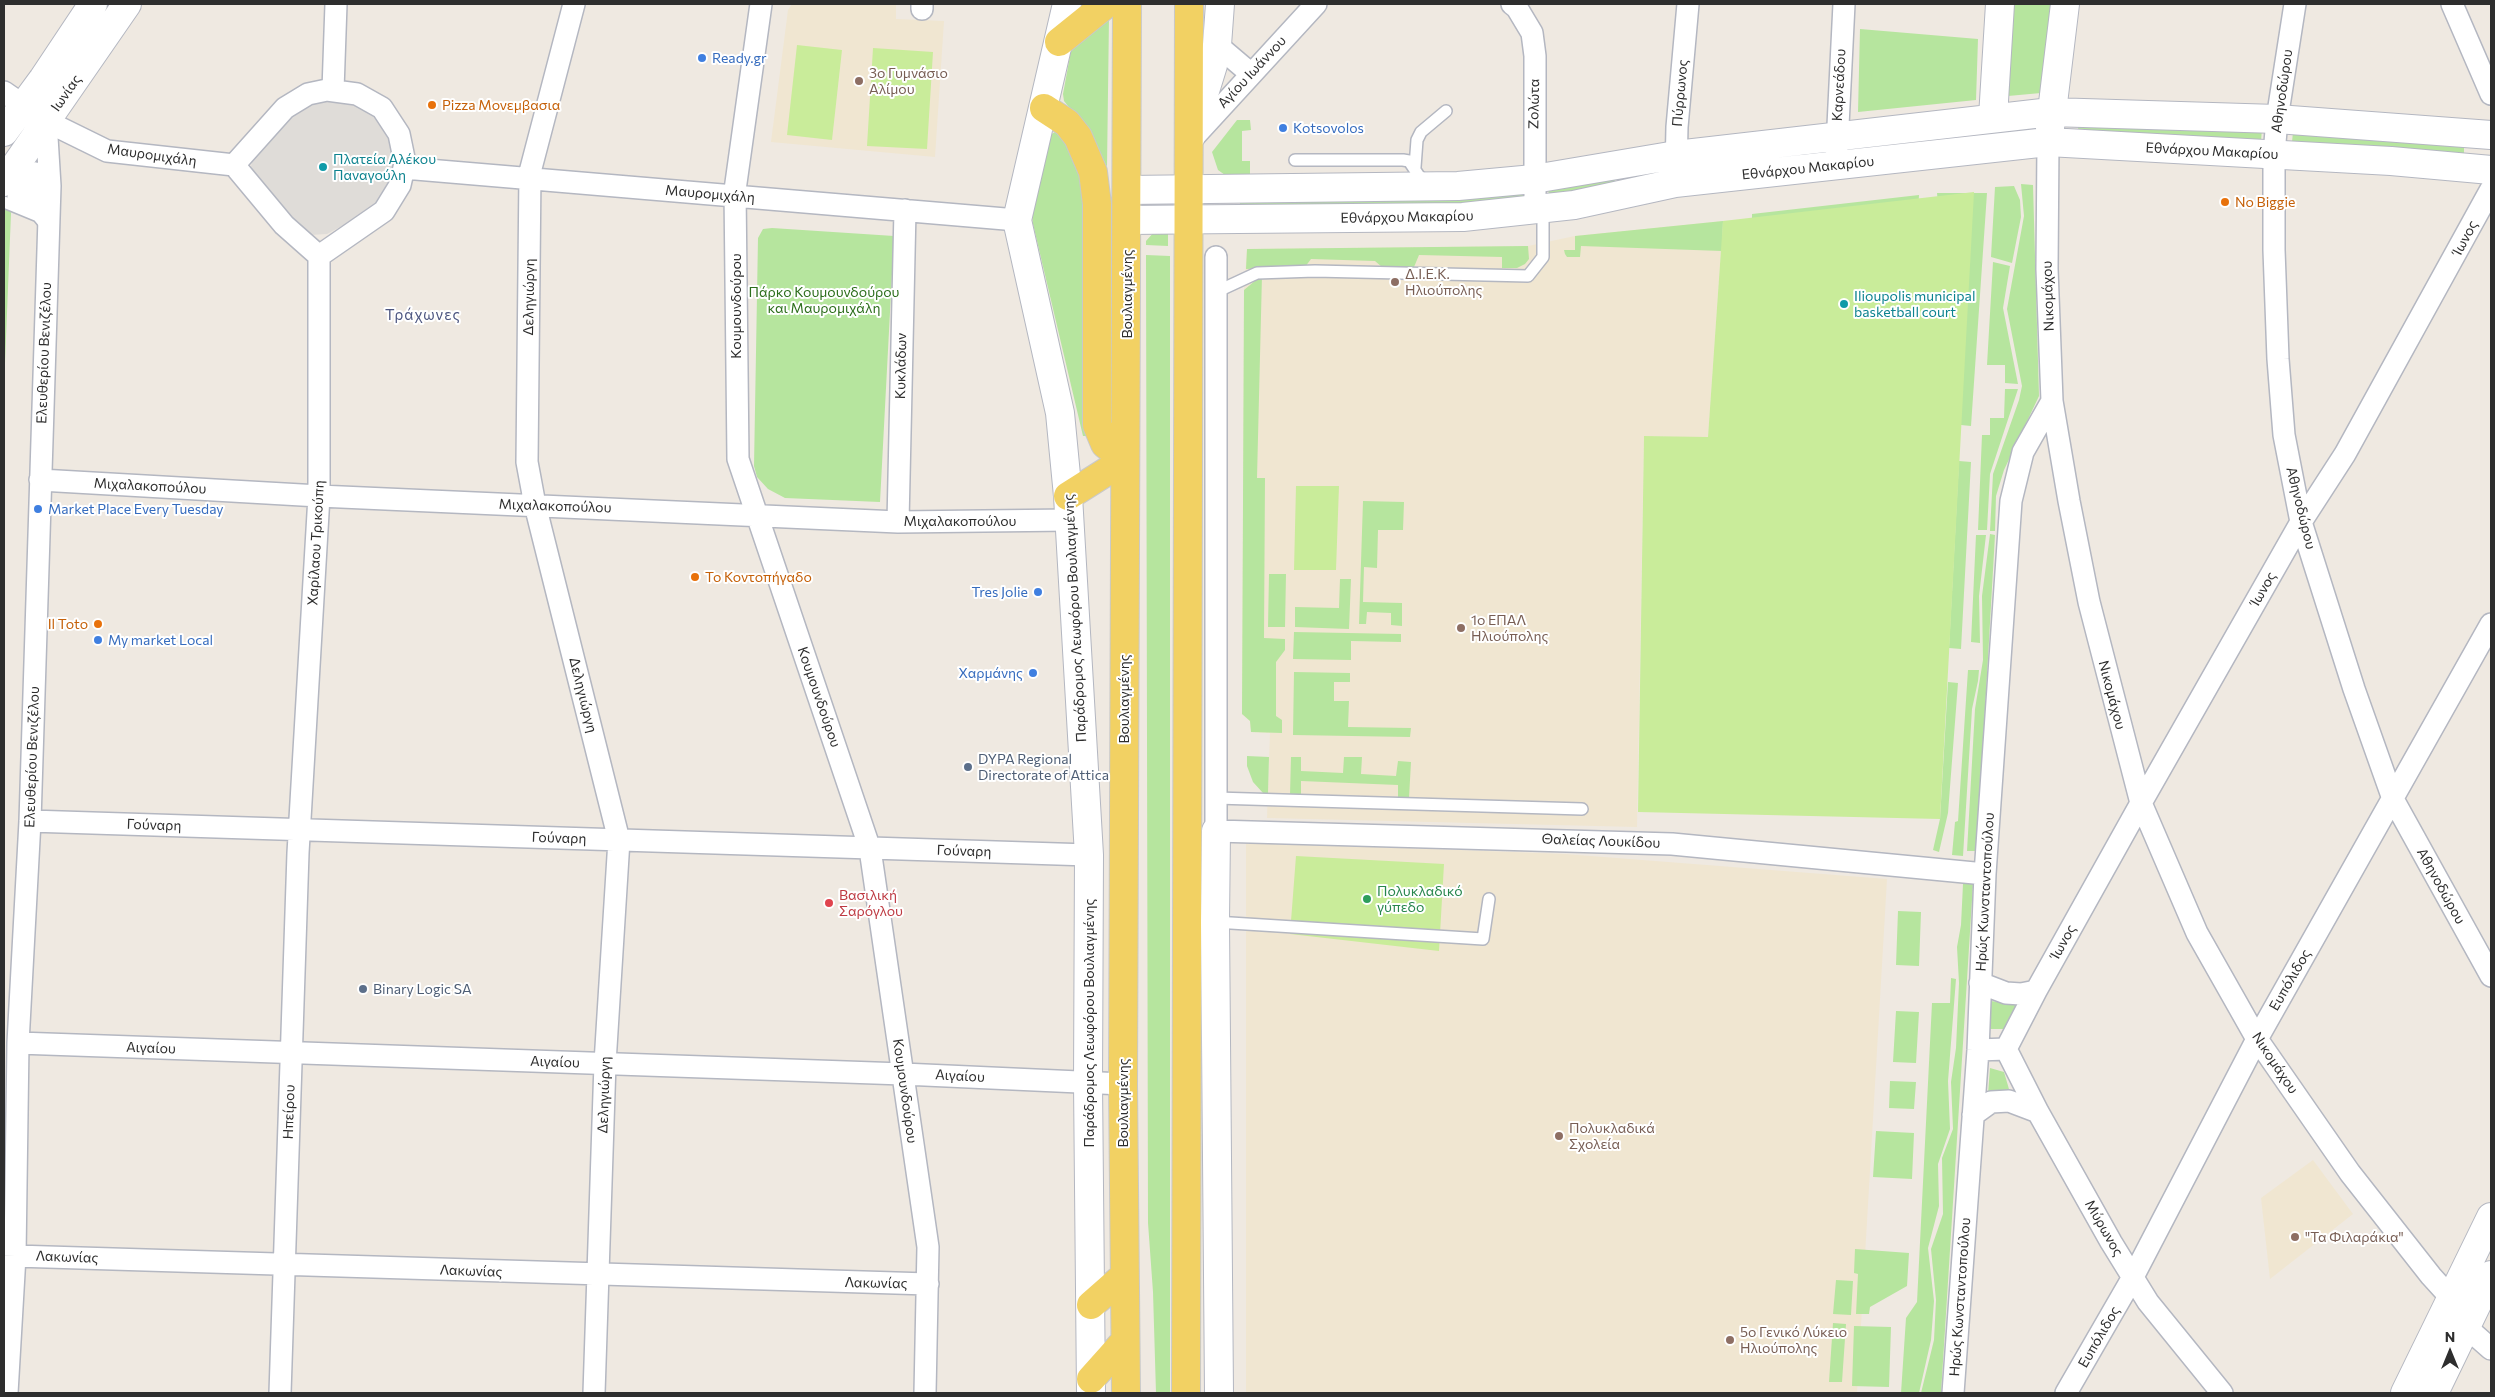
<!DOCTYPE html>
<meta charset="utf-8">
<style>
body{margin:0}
#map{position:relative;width:2495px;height:1397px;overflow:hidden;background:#efe9e1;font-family:Commissioner,sans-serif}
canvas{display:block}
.frame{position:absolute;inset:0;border:5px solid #2e2e2e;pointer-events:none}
.north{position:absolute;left:2425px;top:1327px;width:50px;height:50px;-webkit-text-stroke:4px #fff;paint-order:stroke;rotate:0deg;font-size:14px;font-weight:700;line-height:20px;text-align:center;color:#2e2e2e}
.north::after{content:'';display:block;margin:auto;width:18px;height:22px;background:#2e2e2e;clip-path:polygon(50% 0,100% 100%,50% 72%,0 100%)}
</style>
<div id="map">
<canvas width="2495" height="1397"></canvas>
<div class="frame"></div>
<div class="north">N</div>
</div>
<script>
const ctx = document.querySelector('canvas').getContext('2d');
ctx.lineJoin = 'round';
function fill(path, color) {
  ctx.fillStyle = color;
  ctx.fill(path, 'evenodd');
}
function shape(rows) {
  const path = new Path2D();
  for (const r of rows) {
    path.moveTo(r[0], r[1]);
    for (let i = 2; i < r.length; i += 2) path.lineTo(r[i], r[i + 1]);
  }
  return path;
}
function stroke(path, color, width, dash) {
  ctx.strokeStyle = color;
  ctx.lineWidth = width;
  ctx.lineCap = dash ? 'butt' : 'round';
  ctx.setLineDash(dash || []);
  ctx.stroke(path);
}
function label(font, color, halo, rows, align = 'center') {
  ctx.font = font + ' Commissioner,sans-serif';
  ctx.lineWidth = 4;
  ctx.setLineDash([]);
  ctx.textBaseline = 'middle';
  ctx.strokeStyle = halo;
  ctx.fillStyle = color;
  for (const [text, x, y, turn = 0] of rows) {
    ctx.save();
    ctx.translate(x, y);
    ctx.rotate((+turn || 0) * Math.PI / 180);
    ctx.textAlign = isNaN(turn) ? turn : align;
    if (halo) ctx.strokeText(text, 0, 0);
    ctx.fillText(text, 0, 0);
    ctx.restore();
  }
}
const education = shape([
 [792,4,896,4,896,19,944,21,935,157,771,142,788,10],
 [1723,221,1708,438,1644,436,1637,827,1267,818,1270,733,1251,732,1250,721,1242,714,1244,290,1247,249,1528,246,1575,236],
 [1246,842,1565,854,1887,879,1857,1393,1246,1393],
 [2313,1160,2353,1214,2270,1279,2261,1198]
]);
const green = shape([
 [2011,4,2053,4,2041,93,2008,96],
 [1109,17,1107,167,1092,136,1064,101,1063,94,1072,45],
 [1860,29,1978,39,1976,100,1858,112],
 [2079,117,2262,128,2261,142,2078,130],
 [1237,120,1250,120,1251,130,1242,131,1242,161,1250,161,1250,174,1225,175,1218,170,1212,152],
 [1055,132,1062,135,1085,186,1088,436,1083,436,1033,224,1032,215,1050,135],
 [2293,132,2464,144,2464,154,2292,142],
 [1612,178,1619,184,1549,196,1548,186],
 [2021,184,2033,185,2039,396,2004,470,1996,496,1995,531,1990,531,1993,474,2019,400,2022,386,2007,309,2024,216],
 [2014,186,2020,200,2021,217,2012,263,1991,257,1995,187],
 [1523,192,1526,196,1455,208,1240,209,1240,199],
 [1937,193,1987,193,1971,426,1961,425,1960,430],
 [1919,195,1918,212,1752,223,1752,214],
 [4,206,9,208,11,213,4,388],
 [1723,221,1722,251,1581,246,1580,257,1567,257,1565,254,1564,250,1575,250,1575,236],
 [1163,222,1168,225,1168,246,1146,245,1146,241],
 [772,228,894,236,880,502,785,498,768,489,757,477,754,466,758,238,763,229],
 [1528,246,1529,259,1525,264,1517,268,1502,268,1502,257,1419,255,1414,267,1382,267,1375,261,1311,259,1305,267,1246,269,1247,249],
 [1146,255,1170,256,1170,1393,1156,1393,1153,1292,1148,1223],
 [1993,262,2010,266,2003,308,2018,384,2005,383,2005,365,1987,365],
 [1262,275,1257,478,1265,478,1264,638,1285,639,1285,650,1276,662,1276,716,1282,720,1282,733,1251,732,1250,721,1242,714,1244,290],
 [2005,389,2018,389,1990,474,1987,530,1978,530,1982,435,1990,435,1990,418,2004,418],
 [1959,461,1971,462,1961,649,1949,648],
 [1363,501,1404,502,1403,530,1378,530,1377,568,1364,567,1363,602,1402,603,1402,626,1391,625,1391,613,1367,612,1366,624,1359,624],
 [1990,534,1995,535,1977,851,1967,851,1975,709,1983,660,1982,596],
 [1976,535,1986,535,1979,596,1980,643,1971,642],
 [1269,574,1286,574,1285,627,1268,627],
 [1340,579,1351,579,1349,629,1295,627,1295,607,1339,608],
 [1294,632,1401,634,1401,642,1351,641,1351,660,1293,659],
 [1968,670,1979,670,1978,681,1972,709,1963,856,1952,855,1955,822,1958,821],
 [1294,672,1350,673,1350,682,1334,682,1334,701,1349,701,1348,727,1411,728,1410,737,1293,735],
 [1948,682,1958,683,1948,813,1939,852,1933,850,1940,819],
 [1247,756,1269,757,1268,793,1263,793,1253,782,1247,766],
 [1291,757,1301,757,1301,771,1343,773,1344,757,1362,757,1361,774,1396,776,1398,761,1411,762,1409,798,1398,798,1398,785,1301,781,1301,795,1290,795],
 [1963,884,1973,884,1941,1393,1921,1393,1934,1340,1936,1300,1931,1249,1943,1214,1942,1158,1953,1129,1951,1082,1956,1048,1959,983,1957,947,1961,925],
 [1898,911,1921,912,1919,966,1896,965],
 [1951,978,1956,979,1948,1081,1950,1129,1938,1164,1939,1206,1928,1248,1934,1301,1931,1340,1919,1393,1901,1393,1906,1318,1917,1302,1932,1003,1950,1003],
 [1991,1001,2018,1005,2004,1029,1989,1029],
 [1896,1011,1919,1012,1916,1063,1893,1062],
 [1990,1068,2004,1072,2011,1096,1988,1094],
 [1890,1081,1916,1082,1914,1109,1889,1108],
 [1876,1131,1914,1133,1912,1179,1873,1177],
 [1855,1249,1909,1253,1907,1286,1870,1307,1869,1314,1856,1314,1858,1274,1854,1273],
 [1836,1280,1853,1281,1851,1315,1833,1314],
 [1833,1323,1846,1324,1842,1382,1829,1382],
 [1854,1326,1891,1327,1889,1387,1852,1386]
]);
const pitch = shape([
 [797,45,842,50,832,140,787,135],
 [873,48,933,52,927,149,867,146],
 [1974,192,1940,819,1638,812,1644,436,1708,437,1723,221],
 [1296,486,1339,486,1336,570,1294,570],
 [1296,856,1444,864,1439,951,1290,934]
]);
const plaza = shape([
 [349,98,377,117,389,134,396,166,381,200,355,219,327,234,310,235,301,231,253,175,251,167,252,159,302,101]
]);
const lane = shape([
 [1295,160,1403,160,1409,161,1419,176,1428,182],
 [1415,167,1417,140,1421,132,1446,111],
 [4,202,38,216,48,228],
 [1216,292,1257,273,1315,271,1528,276,1543,257,1543,209],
 [1216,798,1582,809],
 [1215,922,1483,939,1489,899]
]);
const street = shape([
 [574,4,530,172,527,462,535,505,619,840,605,1063,594,1393],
 [761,4,735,190,738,459,870,849,928,1247,925,1393],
 [1512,4,1517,8,1532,33,1535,56,1535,210],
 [2295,4,2277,119,2274,154,2274,250,2278,359,2284,435,2301,522,2354,689,2393,799,2491,976],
 [2452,4,2491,94],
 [922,9,922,4],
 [1217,45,1250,73],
 [327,90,357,94,382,108,399,134,405,163,400,185,384,211,319,256,284,225,234,165,285,108,308,94,327,90],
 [333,90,336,4],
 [4,92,46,121,107,151,234,165],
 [1193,138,1316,4],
 [2048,142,2047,269,2052,401,2069,501,2089,602,2141,803,2197,933,2257,1039,2350,1173,2431,1276,2451,1298],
 [1836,166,1844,4],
 [404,168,1017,220],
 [1676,171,1677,127,1688,4],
 [35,173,39,174,39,202,37,205,18,198,35,173],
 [1216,257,1216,831,1672,844,1985,874],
 [40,480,319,496,898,522,1070,520],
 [898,522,905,210],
 [30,821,1089,855],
 [1980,983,2006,993,2021,994,2036,991],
 [18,1043,903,1074,1123,1084],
 [2006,1049,2038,1112,2111,1242,2148,1302,2222,1393],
 [1978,1050,2006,1049,2036,991,2141,803,2301,522,2345,454,2491,189],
 [1973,1115,1991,1102,2009,1101,2038,1112],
 [15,1256,928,1284],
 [2466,1327,2491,1349],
 [7,1393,15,1256,18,1043,30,821,50,186,46,121],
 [280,1393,298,853,319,496,319,256],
 [1953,1393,1978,1050,1985,874,2011,501,2023,452,2052,401],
 [2066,1393,2133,1277,2257,1039,2491,624]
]);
const secondary = shape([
 [1067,4,1017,220,1060,413,1068,496,1089,855,1088,1083,1091,1393],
 [1993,117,2000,4],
 [2050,128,2065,4],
 [4,132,43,79,93,4],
 [1191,136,1213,65,1217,45,1220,4],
 [4,182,127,4],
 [1127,190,1458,186,1534,179,1676,155,2051,112,2277,119,2491,135],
 [1127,220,1463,217,1574,205,1675,183,2048,142,2391,161,2491,170],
 [1216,831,1215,922,1219,1393],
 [2405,1393,2491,1217],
 [2434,1393,2491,1275]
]);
const primary = shape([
 [1059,42,1106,4],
 [1044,108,1067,123,1078,137,1093,172,1097,204,1097,425,1105,444,1125,460,1068,496],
 [1091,1305,1124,1276],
 [1091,1379,1125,1341],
 [1126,1393,1123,1084,1127,4],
 [1186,1393,1189,4]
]);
const markers = [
 [702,58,5,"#3f7fe0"],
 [859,81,5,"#8d6e63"],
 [432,105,5,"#e8710a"],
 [1283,128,5,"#3f7fe0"],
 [323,167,5,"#0f9aa8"],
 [2225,202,5,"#e8710a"],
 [1395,282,5,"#8d6e63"],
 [1844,304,5,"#0f9aa8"],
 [38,509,5,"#3f7fe0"],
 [695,577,5,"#e8710a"],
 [1038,592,5,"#3f7fe0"],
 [98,624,5,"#e8710a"],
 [1461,628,5,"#8d6e63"],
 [98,640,5,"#3f7fe0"],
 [1033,673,5,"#3f7fe0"],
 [968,767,5,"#5c6f8a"],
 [1367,899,5,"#2e9e5b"],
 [829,903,5,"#e0444e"],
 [363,989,5,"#5c6f8a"],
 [1559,1136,5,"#8d6e63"],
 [2295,1237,5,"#8d6e63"],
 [1730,1340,5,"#8d6e63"]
];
const shopNames = [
 ["Ready.gr",712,58],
 ["Kotsovolos",1293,128],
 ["Market Place Every Tuesday",48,509],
 ["Tres Jolie",1028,592,"right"],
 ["My market Local",108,640],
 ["Χαρμάνης",1023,673,"right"]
];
const streetNames = [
 ["Αγίου Ιωάννου",1252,72,-47],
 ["Καρνεάδου",1839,85,-87],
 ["Αθηνοδώρου",2282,91,-82],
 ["Ιωνίας",66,93,-55],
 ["Πύρρωνος",1680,93,-85],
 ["Ζολώτα",1534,104,-89],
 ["Εθνάρχου Μακαρίου",2212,151,3],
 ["Μαυρομιχάλη",152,155,8],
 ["Εθνάρχου Μακαρίου",1808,168,-6],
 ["Μαυρομιχάλη",710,194,5],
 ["Εθνάρχου Μακαρίου",1407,217,-1],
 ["Ίωνος",2465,238,-62],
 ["Βουλιαγμένης",1127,294,-90],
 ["Νικομάχου",2048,296,-92],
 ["Δεληγιώργη",529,297,-89],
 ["Κουμουνδούρου",736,306,-90],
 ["Ελευθερίου Βενιζέλου",44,353,-88],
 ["Κυκλάδων",901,366,-89],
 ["Μιχαλακοπούλου",150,486,3],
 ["Μιχαλακοπούλου",555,506,2],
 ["Αθηνοδώρου",2301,508,76],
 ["Μιχαλακοπούλου",960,521],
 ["Χαρίλαου Τρικούπη",316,543,-87],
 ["Ίωνος",2263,589,-60],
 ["Παράδρομος Λεωφόρου Βουλιαγμένης",1075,618,-93],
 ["Δεληγιώργη",583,695,76],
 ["Νικομάχου",2112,695,75],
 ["Κουμουνδούρου",819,697,71],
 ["Βουλιαγμένης",1124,699,-90],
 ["Ελευθερίου Βενιζέλου",32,757,-88],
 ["Γούναρη",154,825,2],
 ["Γούναρη",559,838,2],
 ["Θαλείας Λουκίδου",1601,841,2],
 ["Γούναρη",964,851,2],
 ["Αθηνοδώρου",2441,886,61],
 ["Ηρώς Κωνσταντοπούλου",1985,892,-87],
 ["Ίωνος",2063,942,-61],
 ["Ευπόλιδος",2290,980,-60],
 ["Παράδρομος Λεωφόρου Βουλιαγμένης",1089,1023,-90],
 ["Αιγαίου",151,1048,2],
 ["Αιγαίου",555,1062,2],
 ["Νικομάχου",2275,1063,56],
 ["Αιγαίου",960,1076,3],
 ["Κουμουνδούρου",905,1091,82],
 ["Δεληγιώργη",604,1095,-88],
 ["Βουλιαγμένης",1123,1103,-90],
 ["Ηπείρου",289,1112,-88],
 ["Μύρωνος",2104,1228,60],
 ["Λακωνίας",67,1257,2],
 ["Λακωνίας",471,1271,2],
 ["Λακωνίας",876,1283,1],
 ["Ηρώς Κωνσταντοπούλου",1960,1297,-86],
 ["Ευπόλιδος",2099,1337,-60]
];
const educationNames = [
 ["3ο Γυμνάσιο",869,73],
 ["Αλίμου",869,89],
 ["Δ.Ι.Ε.Κ.",1405,274],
 ["Ηλιούπολης",1405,290],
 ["1ο ΕΠΑΛ",1471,620],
 ["Ηλιούπολης",1471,636],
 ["Πολυκλαδικά",1569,1128],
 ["Σχολεία",1569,1144],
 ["\"Τα Φιλαράκια\"",2305,1237],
 ["5ο Γενικό Λύκειο",1740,1332],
 ["Ηλιούπολης",1740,1348]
];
const foodNames = [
 ["Pizza Μονεμβασια",442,105],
 ["Νο Biggie",2235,202],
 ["Το Κοντοπήγαδο",705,577],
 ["Il Toto",88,624,"right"]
];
const cultureNames = [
 ["Πλατεία Αλέκου",333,159],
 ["Παναγούλη",333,175],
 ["Ilioupolis municipal",1854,296],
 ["basketball court",1854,312]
];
const parkNames = [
 ["Πάρκο Κουμουνδούρου",824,292],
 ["και Μαυρομιχάλη",824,308]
];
const serviceNames = [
 ["DYPA Regional",978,759],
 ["Directorate of Attica",978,775],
 ["Binary Logic SA",373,989]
];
const leisureNames = [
 ["Πολυκλαδικό",1377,891],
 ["γύπεδο",1377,907]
];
const healthNames = [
 ["Βασιλική",839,895],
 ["Σαρόγλου",839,911]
];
const neighbourhoodNames = [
 ["Τράχωνες",423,315]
];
fill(education, '#f0e6d1');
fill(green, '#b6e59e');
fill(pitch, '#c9ec9a');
fill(plaza, '#dfdcd8');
stroke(lane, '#b4b7c1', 14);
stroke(street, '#b4b7c1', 24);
stroke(secondary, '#b4b7c1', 30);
stroke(primary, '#c9c9c9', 30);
stroke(lane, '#fff', 11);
stroke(street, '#fff', 21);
stroke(secondary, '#fff', 28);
stroke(primary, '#f2d163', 28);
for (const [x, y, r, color] of markers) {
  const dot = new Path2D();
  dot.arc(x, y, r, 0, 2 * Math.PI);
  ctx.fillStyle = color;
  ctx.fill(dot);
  stroke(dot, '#fff', 2);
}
label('14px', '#366cbe', '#fff', shopNames, 'left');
label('14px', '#2e2e2e', '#fff', streetNames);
label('14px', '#785e54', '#fff', educationNames, 'left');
label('14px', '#c56008', '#fff', foodNames, 'left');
label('14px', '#0d838f', '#fff', cultureNames, 'left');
label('14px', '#2c6e1b', '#fff', parkNames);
label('14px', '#4e5e75', '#fff', serviceNames, 'left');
label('14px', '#27864d', '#fff', leisureNames, 'left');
label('14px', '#be3a42', '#fff', healthNames, 'left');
ctx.letterSpacing = '1px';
label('15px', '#4d5680', '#fff', neighbourhoodNames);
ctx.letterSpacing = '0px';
</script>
